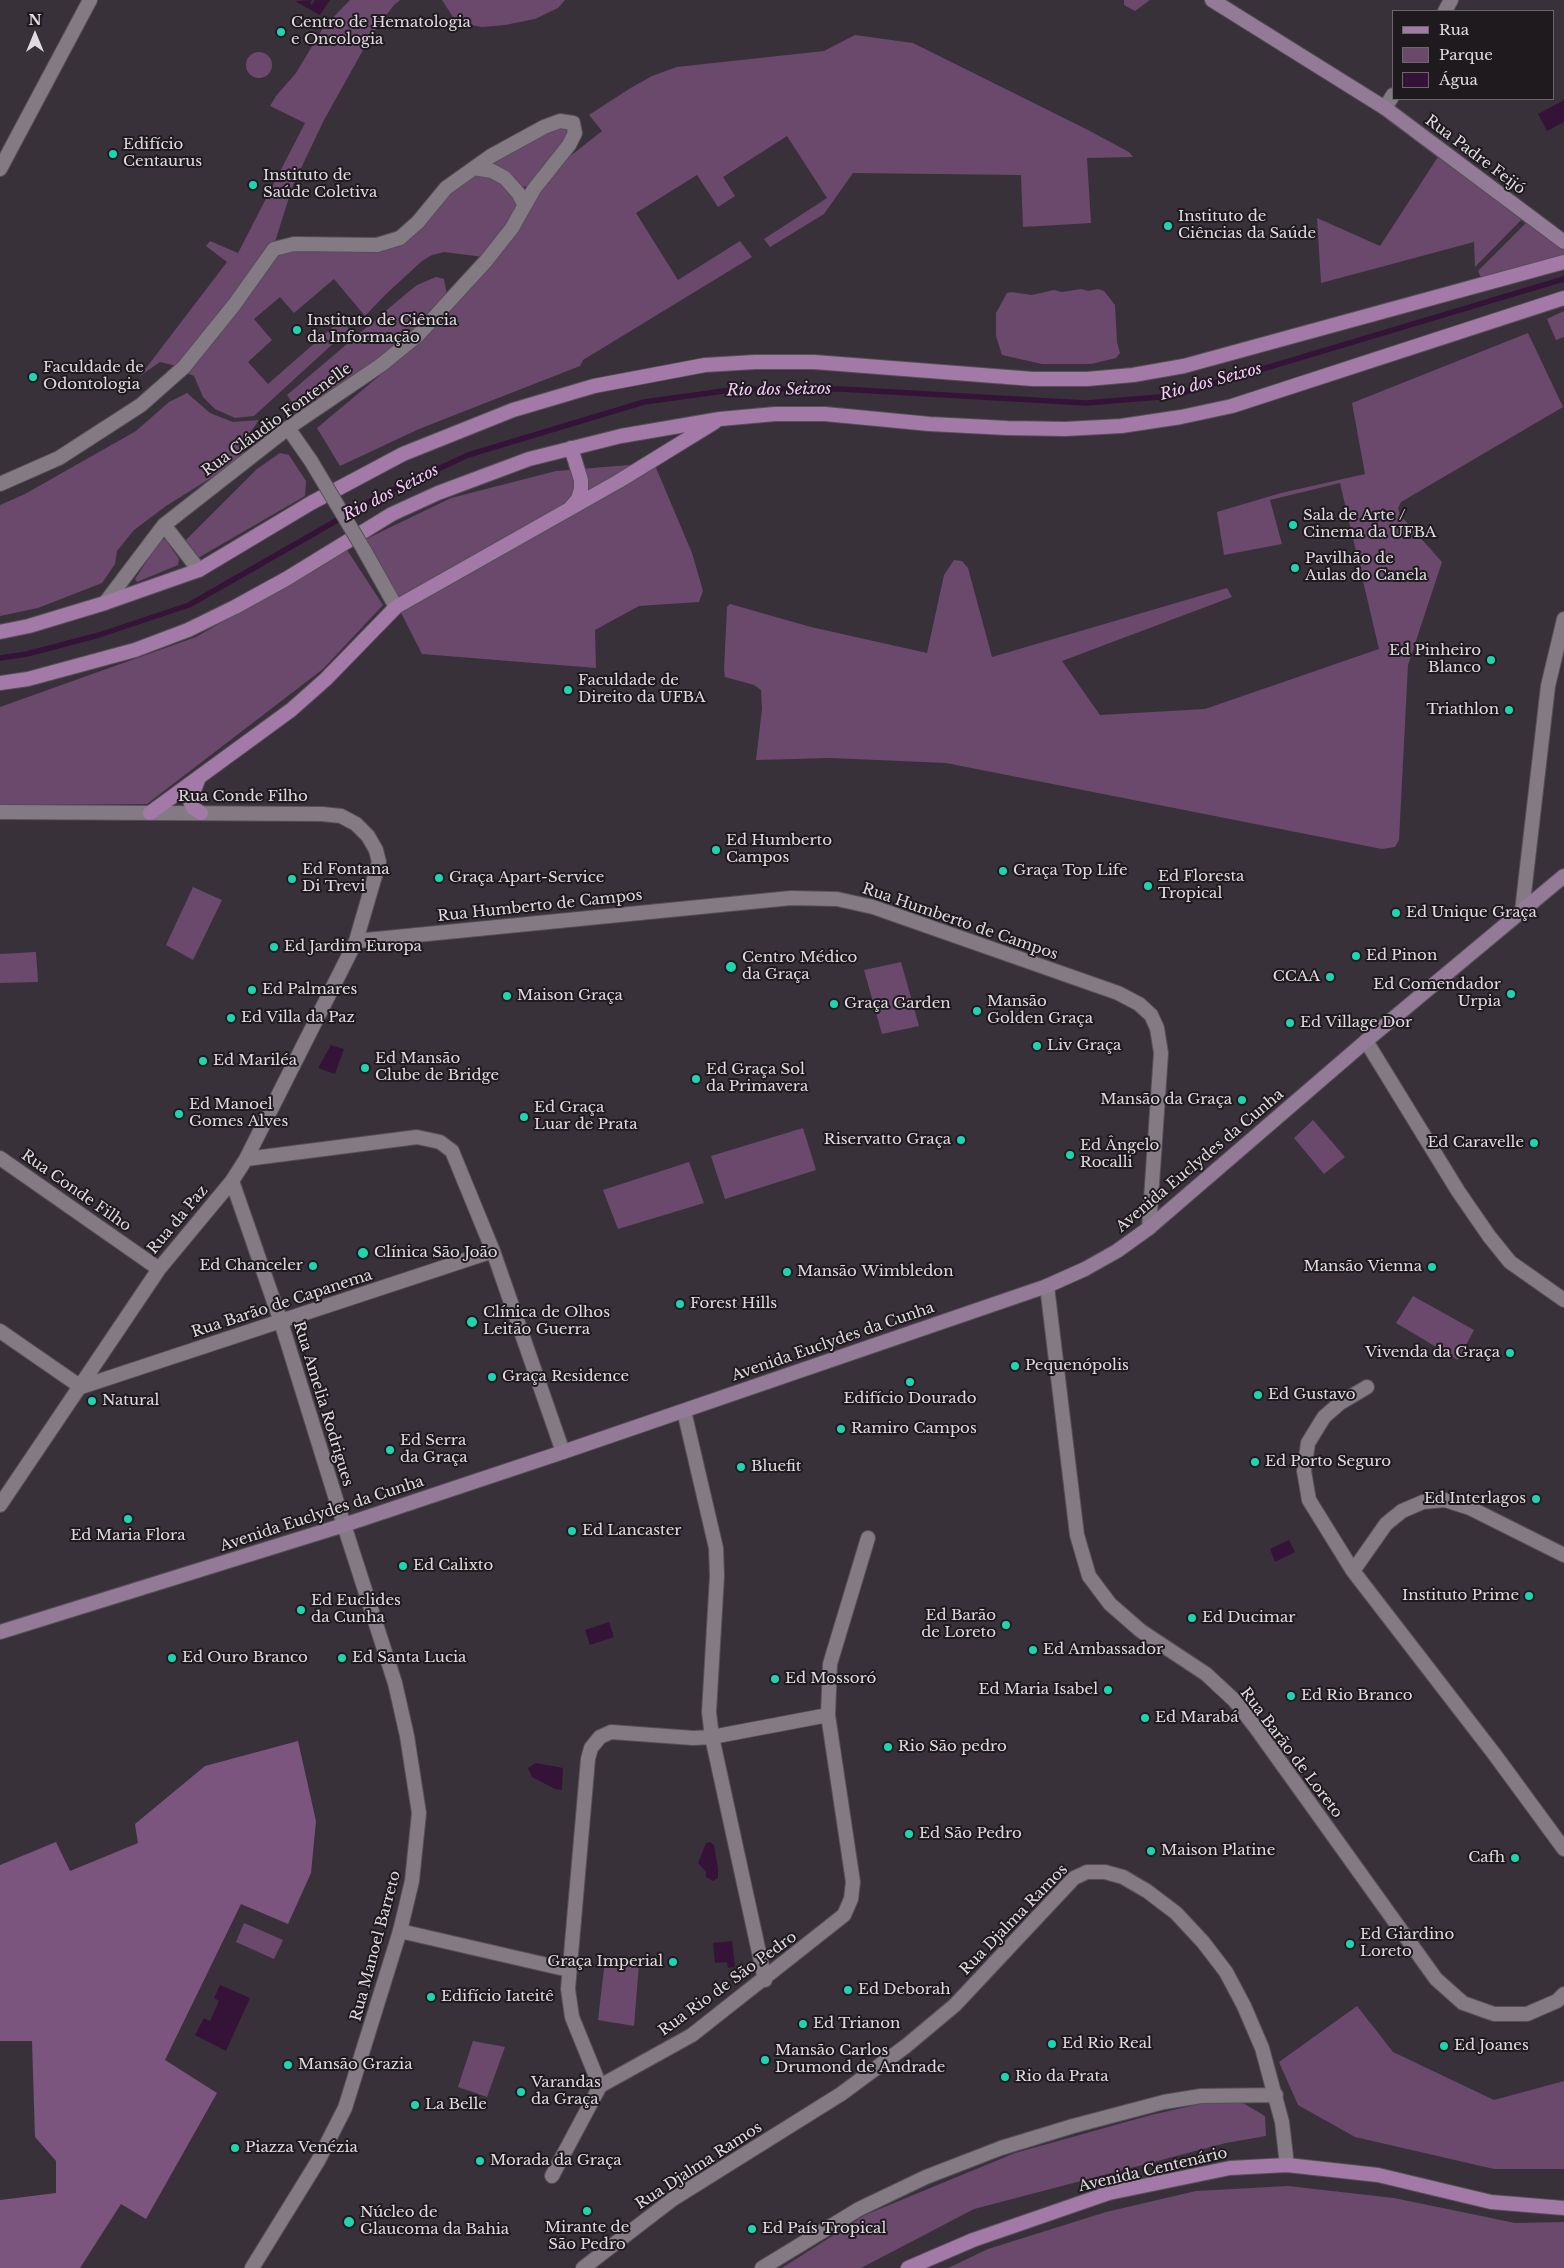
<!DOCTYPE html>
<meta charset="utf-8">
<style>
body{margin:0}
#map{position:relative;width:1564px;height:2268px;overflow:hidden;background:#39313a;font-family:"Libre Baskerville",serif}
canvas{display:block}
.legend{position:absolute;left:1392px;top:10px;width:162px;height:90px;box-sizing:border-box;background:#1e1a1e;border:1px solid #6c676c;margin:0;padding:6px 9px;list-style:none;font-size:15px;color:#e0dbe1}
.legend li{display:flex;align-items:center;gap:10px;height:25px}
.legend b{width:25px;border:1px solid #6c676c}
.north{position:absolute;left:10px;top:10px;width:50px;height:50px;-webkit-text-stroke:4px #1e1a1e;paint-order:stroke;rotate:0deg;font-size:14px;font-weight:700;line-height:20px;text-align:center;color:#e0dbe1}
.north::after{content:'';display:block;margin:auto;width:18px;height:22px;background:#e0dbe1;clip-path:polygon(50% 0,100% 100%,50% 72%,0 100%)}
</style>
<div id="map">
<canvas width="1564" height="2268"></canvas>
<ul class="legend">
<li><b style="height:6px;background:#a379a7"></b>Rua</li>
<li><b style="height:14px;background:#6a496d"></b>Parque</li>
<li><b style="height:14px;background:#351339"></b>Água</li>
</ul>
<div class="north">N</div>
</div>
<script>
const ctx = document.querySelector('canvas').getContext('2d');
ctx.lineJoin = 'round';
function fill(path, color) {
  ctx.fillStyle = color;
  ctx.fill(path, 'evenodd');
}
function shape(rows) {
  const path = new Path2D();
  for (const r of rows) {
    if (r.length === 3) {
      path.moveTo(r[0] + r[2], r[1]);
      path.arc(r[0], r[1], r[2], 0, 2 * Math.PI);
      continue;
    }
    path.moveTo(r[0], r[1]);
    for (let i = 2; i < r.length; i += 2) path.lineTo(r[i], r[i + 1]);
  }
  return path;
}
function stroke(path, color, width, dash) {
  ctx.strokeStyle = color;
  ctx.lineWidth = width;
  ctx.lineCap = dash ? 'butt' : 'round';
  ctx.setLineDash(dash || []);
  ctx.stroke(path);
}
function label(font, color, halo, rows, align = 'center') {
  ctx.font = font + ' "Libre Baskerville",serif';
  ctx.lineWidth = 4;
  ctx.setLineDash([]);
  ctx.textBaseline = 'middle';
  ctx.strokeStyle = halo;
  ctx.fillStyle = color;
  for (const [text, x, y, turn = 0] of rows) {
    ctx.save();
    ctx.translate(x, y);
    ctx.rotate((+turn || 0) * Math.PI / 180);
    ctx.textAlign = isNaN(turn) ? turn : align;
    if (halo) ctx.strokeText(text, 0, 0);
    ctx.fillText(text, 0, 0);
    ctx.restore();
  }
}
const green = shape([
 [350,0,400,0,394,5,372,34,324,120,293,185,273,248,181,367,160,362,140,376,227,262,206,246,210,241,238,253,305,123,270,106,276,96,296,73,323,28],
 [442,0,565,0,558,8,535,19,505,25,482,27,466,24,453,17],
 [1124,0,1150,0,1135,11,1124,5],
 [855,35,913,43,1086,129,1129,152,1133,157,1087,158,1091,223,1023,227,1021,175,853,173,824,214,770,247,764,239,827,198,787,136,723,177,735,196,718,207,697,175,636,213,678,280,740,241,752,257,583,360,580,366,419,429,340,466,317,428,421,341,529,209,559,165,602,131,589,115,629,89,652,76,677,67,824,51],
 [259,65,13],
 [563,125,571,132,530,186,520,187,483,165],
 [1438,157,1522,219,1475,267,1474,242,1321,283,1317,218,1380,246],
 [480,171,508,186,519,208,484,257,444,252,432,255,422,261,385,295,365,316,334,279,294,313,280,297,254,319,272,340,248,362,268,384,341,320,349,329,254,416,235,418,215,409,203,397,194,376,184,372,275,253,294,247,377,249],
 [1526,223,1564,250,1564,257,1483,282,1478,271],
 [436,277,444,279,447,295,412,335,305,421,287,395,401,298,417,285],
 [1081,289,1088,291,1098,289,1104,291,1115,305,1117,342,1120,353,1116,358,1091,364,1042,364,1002,355,996,336,996,313,1007,293,1011,292,1032,295,1054,290,1062,292],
 [1564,311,1564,337,1556,340,1547,319],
 [1528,333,1563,407,1401,502,1398,508,1400,515,1442,562,1408,665,1399,840,1395,847,1382,849,946,763,831,758,756,760,762,709,761,690,754,685,725,677,724,670,727,607,730,604,811,627,927,653,944,575,954,560,962,561,968,568,992,657,1227,588,1232,597,1062,661,1100,715,1205,709,1379,649,1340,483,1270,500,1282,544,1224,555,1217,512,1281,493,1365,474,1352,403],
 [187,393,210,413,233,422,259,420,247,437,243,455,230,466,166,506,134,530,117,551,115,564,102,583,38,608,0,616,0,505,25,494,136,431,169,402],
 [280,453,289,455,306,481,305,496,198,558,187,545,186,540,257,469],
 [654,463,692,553,703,591,699,602,639,606,595,630,596,668,422,654,364,540,451,498,556,471],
 [165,539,179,559,178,565,137,582,135,579,160,541],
 [347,550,383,605,323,669,147,804,0,805,0,707,196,637],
 [193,887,222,900,193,960,166,945],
 [36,952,38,982,0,983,0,954],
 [901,962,919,1026,882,1034,864,970],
 [1313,1120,1345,1157,1324,1174,1294,1138],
 [803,1128,816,1170,725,1199,711,1156],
 [689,1162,704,1203,618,1229,603,1190],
 [1413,1296,1474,1330,1458,1360,1396,1323],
 [244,1923,283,1940,274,1959,236,1942],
 [605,1960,639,1964,634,2026,598,2020],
 [1357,2006,1393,2052,1494,2100,1564,2081,1564,2169,1494,2169,1355,2137,1298,2105,1279,2062],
 [473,2041,505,2047,487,2097,458,2087],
 [1213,2101,1243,2103,1265,2116,1266,2136,1226,2143,974,2209,861,2268,782,2268,865,2215,1015,2153,1151,2115],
 [1288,2186,1394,2198,1515,2223,1564,2222,1564,2268,948,2268,988,2249,1106,2212,1196,2191]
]);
const forest = shape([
 [298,1741,316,1821,311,1873,288,1924,241,1904,165,2060,217,2093,146,2219,121,2204,80,2268,0,2268,0,2200,56,2193,56,2161,35,2137,32,2041,0,2041,0,1865,56,1842,70,1871,138,1843,135,1824,205,1766]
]);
const water = shape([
 [312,0,310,3,312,5,315,0,330,0,320,15,295,1],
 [1564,100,1564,122,1547,131,1538,114],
 [331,1045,344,1049,335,1074,318,1068],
 [1289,1540,1295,1552,1275,1562,1270,1549],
 [609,1622,614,1637,590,1645,585,1630],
 [536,1763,563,1768,562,1790,555,1789,532,1777,528,1768],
 [710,1842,714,1845,718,1869,718,1878,713,1881,706,1877,706,1872,698,1863,706,1843],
 [732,1941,735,1967,728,1968,727,1962,715,1963,713,1943],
 [220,1985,250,1998,226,2051,195,2035,204,2018,210,2021,219,2001,214,1998]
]);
const stream = shape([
 [0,658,27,654,99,635,189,605,376,498,468,455,644,402,738,389,840,389,1086,403,1172,396,1564,279]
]);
const minor = shape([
 [1445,11,1451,0],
 [1385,108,1393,95],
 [474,168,492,171,505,178,519,194,524,204],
 [0,169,90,0],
 [288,428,311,461],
 [0,484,59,458,141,405,184,367,234,305,274,249,294,244,377,245,400,238,418,222,446,188,491,156,544,127,560,121,573,123,575,133,569,145,534,189,512,228,486,261,418,335,381,365,288,428,164,525,105,603],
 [164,525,199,570],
 [364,550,396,607],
 [0,812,322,814,341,816,356,824,368,836,376,850,379,862,356,941,246,1159,232,1181,159,1269,0,1505],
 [1522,911,1548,686,1564,619],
 [356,941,791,898,837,899,873,907,1118,993,1139,1004,1151,1015,1157,1028,1161,1053,1149,1228],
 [1366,1041,1458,1191,1489,1236,1510,1262,1564,1300],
 [0,1158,159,1269],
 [246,1159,417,1137,440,1142,452,1151,493,1251,563,1452],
 [232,1181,281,1322,344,1525],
 [1047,1286,1077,1535,1089,1576,1110,1604,1141,1631,1206,1674,1234,1700,1256,1728,1436,1979,1463,2003,1494,2014,1527,2014,1557,2001,1564,1994],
 [0,1331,81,1387,493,1251],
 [684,1411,716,1548,717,1576,709,1712,712,1737,765,1980],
 [1564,1555,1470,1508,1445,1500,1423,1502,1402,1511,1386,1524,1353,1571,1495,1755,1564,1849],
 [1353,1571,1309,1500,1304,1471,1308,1443,1324,1417,1340,1403,1367,1387],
 [828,1715,853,1882,851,1899,844,1915,692,2035,600,2086,572,2017,568,1989,588,1759,591,1748,600,1737,611,1732,693,1738,712,1737,828,1715],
 [828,1715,830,1664,868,1538],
 [400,1931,569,1970],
 [552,2176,600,2086],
 [583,2268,673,2199,841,2094,906,2046,955,2005,1074,1878,1087,1872,1105,1872,1123,1877,1147,1891,1176,1913,1203,1942,1226,1972,1244,2006,1262,2048,1282,2122,1287,2165],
 [762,2268,859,2209,926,2177,1001,2148,1073,2126,1164,2102,1201,2096,1276,2095]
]);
const tertiary = shape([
 [252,2268,318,2161,345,2108,400,1931,412,1881,419,1813,407,1736,395,1683,344,1525]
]);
const secondary = shape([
 [1212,0,1385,108,1564,242],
 [0,1632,344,1525,563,1452,1047,1286,1085,1269,1117,1251,1149,1228,1366,1041,1564,876]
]);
const primary = shape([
 [571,448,581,480,581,489,578,499,571,507],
 [0,632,29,626,105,603,199,570,311,503,403,454,513,410,594,386,705,365,755,362,814,362,1033,379,1087,379,1133,375,1184,366,1564,262],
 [0,683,28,679,135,650,188,630,235,607,286,579,392,514,438,493,529,459,621,436,720,419,775,414,825,414,930,424,1007,428,1065,429,1121,426,1181,417,1232,406,1564,298],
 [198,780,190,801,193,808,201,813],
 [150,813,291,710,326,679,396,607,619,481,715,422],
 [908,2268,973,2240,1109,2193,1230,2168,1287,2165,1378,2175,1491,2202,1564,2208]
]);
const minorBridge = shape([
 [311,461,364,550]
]);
const markers = [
 [281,32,5,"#1fd5b0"],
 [113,154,5,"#1fd5b0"],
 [253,185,5,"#1fd5b0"],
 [1168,226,5,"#1fd5b0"],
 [297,330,5,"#1fd5b0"],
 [33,377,5,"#1fd5b0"],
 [1293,525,5,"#1fd5b0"],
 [1295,568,5,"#1fd5b0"],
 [1491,660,5,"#1fd5b0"],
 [568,690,5,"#1fd5b0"],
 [1509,710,5,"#1fd5b0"],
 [716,850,5,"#1fd5b0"],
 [1003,871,5,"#1fd5b0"],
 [439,878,5,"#1fd5b0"],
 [292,879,5,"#1fd5b0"],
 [1148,886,5,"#1fd5b0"],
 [1396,913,5,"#1fd5b0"],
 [274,947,5,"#1fd5b0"],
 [1356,956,5,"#1fd5b0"],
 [731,967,6,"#1fd5b0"],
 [1330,977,5,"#1fd5b0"],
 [252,990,5,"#1fd5b0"],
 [1511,994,5,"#1fd5b0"],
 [507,996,5,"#1fd5b0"],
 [834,1004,5,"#1fd5b0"],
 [977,1011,5,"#1fd5b0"],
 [231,1018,5,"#1fd5b0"],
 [1290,1023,5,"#1fd5b0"],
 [1037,1046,5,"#1fd5b0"],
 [203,1061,5,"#1fd5b0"],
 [365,1068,5,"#1fd5b0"],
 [696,1079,5,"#1fd5b0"],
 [1242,1100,5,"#1fd5b0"],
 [179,1114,5,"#1fd5b0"],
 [524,1117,5,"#1fd5b0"],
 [961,1140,5,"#1fd5b0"],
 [1534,1143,5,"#1fd5b0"],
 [1070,1155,5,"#1fd5b0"],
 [363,1253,6,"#1fd5b0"],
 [313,1266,5,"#1fd5b0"],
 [1432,1267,5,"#1fd5b0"],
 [787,1272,5,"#1fd5b0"],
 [680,1304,5,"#1fd5b0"],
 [472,1322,6,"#1fd5b0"],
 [1510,1353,5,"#1fd5b0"],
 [1015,1366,5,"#1fd5b0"],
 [492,1377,5,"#1fd5b0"],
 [910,1382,5,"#1fd5b0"],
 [1258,1395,5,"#1fd5b0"],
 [92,1401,5,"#1fd5b0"],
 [841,1429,5,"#1fd5b0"],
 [390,1450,5,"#1fd5b0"],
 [1255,1462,5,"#1fd5b0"],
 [741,1467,5,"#1fd5b0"],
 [1536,1499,5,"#1fd5b0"],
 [128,1519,5,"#1fd5b0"],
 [572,1531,5,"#1fd5b0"],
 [403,1566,5,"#1fd5b0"],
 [1529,1596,5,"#1fd5b0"],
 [301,1610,5,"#1fd5b0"],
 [1192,1618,5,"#1fd5b0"],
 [1006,1625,5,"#1fd5b0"],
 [1033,1650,5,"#1fd5b0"],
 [172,1658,5,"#1fd5b0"],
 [342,1658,5,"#1fd5b0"],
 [775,1679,5,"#1fd5b0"],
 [1108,1690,5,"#1fd5b0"],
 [1291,1696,5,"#1fd5b0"],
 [1145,1718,5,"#1fd5b0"],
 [888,1747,5,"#1fd5b0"],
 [909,1834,5,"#1fd5b0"],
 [1151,1851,5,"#1fd5b0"],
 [1515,1858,5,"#1fd5b0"],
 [1350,1944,5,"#1fd5b0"],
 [673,1962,5,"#1fd5b0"],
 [848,1990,5,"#1fd5b0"],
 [431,1997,5,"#1fd5b0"],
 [803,2024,5,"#1fd5b0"],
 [1052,2044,5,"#1fd5b0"],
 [1444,2046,5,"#1fd5b0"],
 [765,2060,5,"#1fd5b0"],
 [288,2065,5,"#1fd5b0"],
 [1005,2077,5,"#1fd5b0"],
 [521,2092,5,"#1fd5b0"],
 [415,2105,5,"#1fd5b0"],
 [235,2148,5,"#1fd5b0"],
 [480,2161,5,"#1fd5b0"],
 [587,2211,5,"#1fd5b0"],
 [349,2222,6,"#1fd5b0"],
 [752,2229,5,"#1fd5b0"]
];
const poiNames = [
 ["Centro de Hematologia",291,23],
 ["e Oncologia",291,40],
 ["Edifício",123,145],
 ["Centaurus",123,162],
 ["Instituto de",263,176],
 ["Saúde Coletiva",263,193],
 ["Instituto de",1178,217],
 ["Ciências da Saúde",1178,234],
 ["Instituto de Ciência",307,321],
 ["da Informação",307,338],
 ["Faculdade de",43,368],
 ["Odontologia",43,385],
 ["Sala de Arte /",1303,516],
 ["Cinema da UFBA",1303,533],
 ["Pavilhão de",1305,559],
 ["Aulas do Canela",1305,576],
 ["Ed Pinheiro",1481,651,"right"],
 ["Blanco",1481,668,"right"],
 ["Faculdade de",578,681],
 ["Direito da UFBA",578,698],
 ["Triathlon",1499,710,"right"],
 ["Ed Humberto",726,841],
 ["Campos",726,858],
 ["Ed Fontana",302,870],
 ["Di Trevi",302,887],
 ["Graça Top Life",1013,871],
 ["Ed Floresta",1158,877],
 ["Tropical",1158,894],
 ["Graça Apart-Service",449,878],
 ["Ed Unique Graça",1406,913],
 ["Ed Jardim Europa",284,947],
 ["Ed Pinon",1366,956],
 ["Centro Médico",742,958],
 ["da Graça",742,975],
 ["CCAA",1320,977,"right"],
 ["Ed Comendador",1501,985,"right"],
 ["Urpia",1501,1002,"right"],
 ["Ed Palmares",262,990],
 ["Maison Graça",517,996],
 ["Mansão",987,1002],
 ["Golden Graça",987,1019],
 ["Graça Garden",844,1004],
 ["Ed Villa da Paz",241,1018],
 ["Ed Village Dor",1300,1023],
 ["Liv Graça",1047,1046],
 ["Ed Mansão",375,1059],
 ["Clube de Bridge",375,1076],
 ["Ed Mariléa",213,1061],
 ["Ed Graça Sol",706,1070],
 ["da Primavera",706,1087],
 ["Mansão da Graça",1232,1100,"right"],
 ["Ed Manoel",189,1105],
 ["Gomes Alves",189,1122],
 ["Ed Graça",534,1108],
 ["Luar de Prata",534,1125],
 ["Riservatto Graça",951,1140,"right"],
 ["Ed Caravelle",1524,1143,"right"],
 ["Ed Ângelo",1080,1146],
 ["Rocalli",1080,1163],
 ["Clínica São João",374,1253],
 ["Ed Chanceler",303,1266,"right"],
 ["Mansão Vienna",1422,1267,"right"],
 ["Mansão Wimbledon",797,1272],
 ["Forest Hills",690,1304],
 ["Clínica de Olhos",483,1313],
 ["Leitão Guerra",483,1330],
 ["Vivenda da Graça",1500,1353,"right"],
 ["Pequenópolis",1025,1366],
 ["Graça Residence",502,1377],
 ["Ed Gustavo",1268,1395],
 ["Edifício Dourado",910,1399,"center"],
 ["Natural",102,1401],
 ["Ramiro Campos",851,1429],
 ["Ed Serra",400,1441],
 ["da Graça",400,1458],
 ["Ed Porto Seguro",1265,1462],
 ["Bluefit",751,1467],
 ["Ed Interlagos",1526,1499,"right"],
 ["Ed Lancaster",582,1531],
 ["Ed Maria Flora",128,1536,"center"],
 ["Ed Calixto",413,1566],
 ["Instituto Prime",1519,1596,"right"],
 ["Ed Euclides",311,1601],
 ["da Cunha",311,1618],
 ["Ed Barão",996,1616,"right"],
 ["de Loreto",996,1633,"right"],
 ["Ed Ducimar",1202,1618],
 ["Ed Ambassador",1043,1650],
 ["Ed Ouro Branco",182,1658],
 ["Ed Santa Lucia",352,1658],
 ["Ed Mossoró",785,1679],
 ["Ed Maria Isabel",1098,1690,"right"],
 ["Ed Rio Branco",1301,1696],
 ["Ed Marabá",1155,1718],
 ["Rio São pedro",898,1747],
 ["Ed São Pedro",919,1834],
 ["Maison Platine",1161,1851],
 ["Cafh",1505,1858,"right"],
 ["Ed Giardino",1360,1935],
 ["Loreto",1360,1952],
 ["Graça Imperial",663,1962,"right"],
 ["Ed Deborah",858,1990],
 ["Edifício Iateitê",441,1997],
 ["Ed Trianon",813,2024],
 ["Ed Rio Real",1062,2044],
 ["Ed Joanes",1454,2046],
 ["Mansão Carlos",775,2051],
 ["Drumond de Andrade",775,2068],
 ["Mansão Grazia",298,2065],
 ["Rio da Prata",1015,2077],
 ["Varandas",531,2083],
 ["da Graça",531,2100],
 ["La Belle",425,2105],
 ["Piazza Venézia",245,2148],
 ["Morada da Graça",490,2161],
 ["Núcleo de",360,2213],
 ["Glaucoma da Bahia",360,2230],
 ["Mirante de",587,2228,"center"],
 ["São Pedro",587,2245,"center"],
 ["Ed País Tropical",762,2229]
];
const streetNames = [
 ["Rua Padre Feijó",1475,155,37],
 ["Rua Cláudio Fontenelle",277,420,-36],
 ["Rua Conde Filho",243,797],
 ["Rua Humberto de Campos",540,906,-6],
 ["Rua Humberto de Campos",960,922,19],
 ["Avenida Euclydes da Cunha",1200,1161,-40],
 ["Rua Conde Filho",76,1191,35],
 ["Rua da Paz",178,1220,-50],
 ["Rua Barão de Capanema",282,1304,-18],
 ["Avenida Euclydes da Cunha",833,1342,-19],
 ["Rua Amelia Rodrigues",323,1404,73],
 ["Avenida Euclydes da Cunha",322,1514,-18],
 ["Rua Barão de Loreto",1291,1753,53],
 ["Rua Djalma Ramos",1014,1920,-46],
 ["Rua Manoel Barreto",376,1946,-75],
 ["Rua Rio de São Pedro",728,1984,-36],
 ["Rua Djalma Ramos",699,2166,-33],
 ["Avenida Centenário",1153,2170,-13]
];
const waterNames = [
 ["Rio dos Seixos",1211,382,-15],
 ["Rio dos Seixos",779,390,-1],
 ["Rio dos Seixos",391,493,-27]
];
fill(green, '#6a496d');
fill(forest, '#7b557e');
fill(water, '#351339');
stroke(stream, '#351339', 5.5);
stroke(minor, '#564f57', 16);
stroke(tertiary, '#564f57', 16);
stroke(secondary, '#564f57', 16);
stroke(primary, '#564f57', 16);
stroke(minor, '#837a84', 14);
stroke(tertiary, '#837a84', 14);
stroke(secondary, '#937a96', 14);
stroke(primary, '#a379a7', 14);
stroke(minorBridge, '#564f57', 16, []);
stroke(minorBridge, '#837a84', 14);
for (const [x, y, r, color] of markers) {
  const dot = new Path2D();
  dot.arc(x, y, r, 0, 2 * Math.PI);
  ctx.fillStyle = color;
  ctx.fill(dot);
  stroke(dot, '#1e1a1e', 2);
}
label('15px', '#e0dbe1', '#1e1a1e', poiNames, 'left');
label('15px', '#e0dbe1', '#1e1a1e', streetNames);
label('italic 16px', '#fac9fe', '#1e1a1e', waterNames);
</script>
